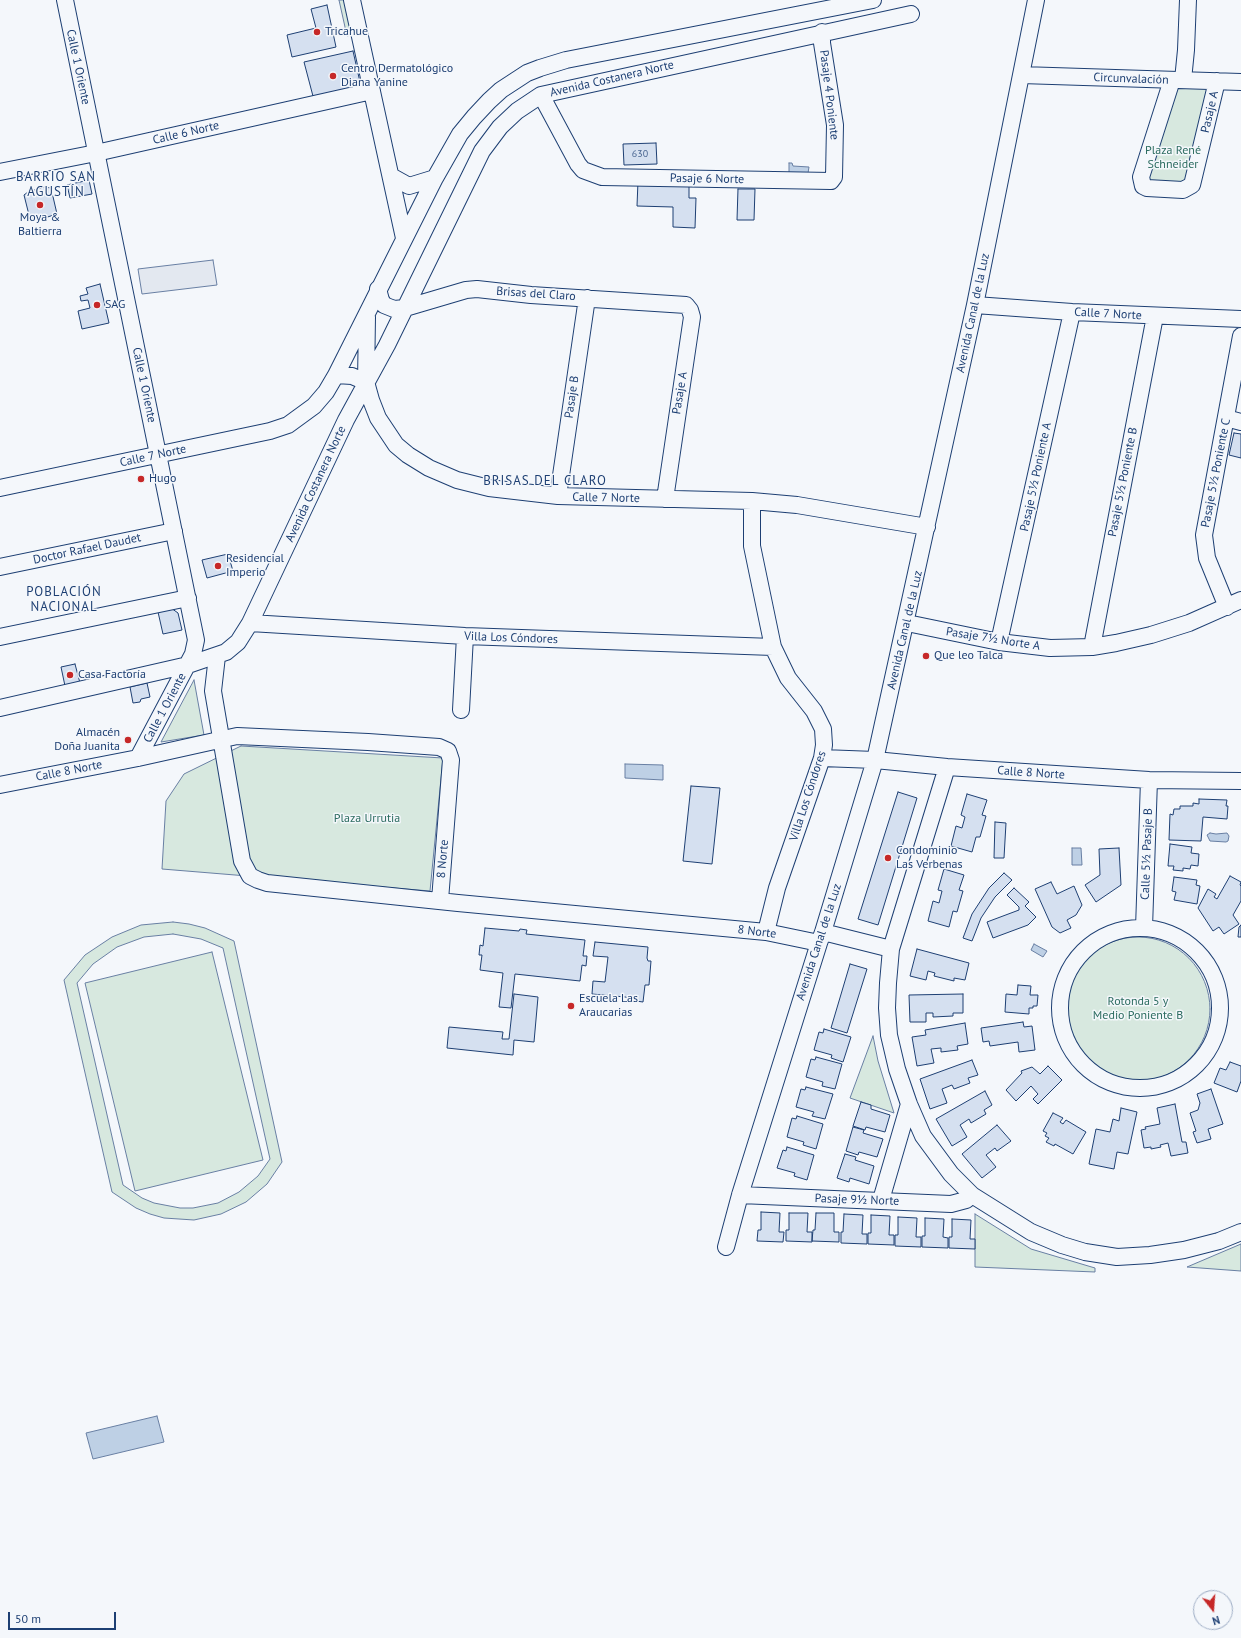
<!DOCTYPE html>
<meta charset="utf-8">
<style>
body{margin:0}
#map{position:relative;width:1241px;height:1638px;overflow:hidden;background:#f4f7fb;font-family:"PT Sans",sans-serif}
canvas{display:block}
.north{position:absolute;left:1193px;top:1590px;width:40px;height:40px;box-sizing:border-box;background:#f4f7fb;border:1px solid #9eadc5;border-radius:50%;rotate:163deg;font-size:11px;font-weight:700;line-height:16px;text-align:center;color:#1d3f73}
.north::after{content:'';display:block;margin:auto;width:14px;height:18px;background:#c62828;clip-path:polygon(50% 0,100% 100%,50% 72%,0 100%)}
.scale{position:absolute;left:8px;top:1612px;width:108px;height:18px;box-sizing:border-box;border:2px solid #1d3f73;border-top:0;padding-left:5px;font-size:12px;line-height:14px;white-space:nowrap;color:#1d3f73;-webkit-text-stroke:3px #f4f7fb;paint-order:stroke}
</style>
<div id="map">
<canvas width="1241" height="1638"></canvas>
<div class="north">N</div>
<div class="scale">50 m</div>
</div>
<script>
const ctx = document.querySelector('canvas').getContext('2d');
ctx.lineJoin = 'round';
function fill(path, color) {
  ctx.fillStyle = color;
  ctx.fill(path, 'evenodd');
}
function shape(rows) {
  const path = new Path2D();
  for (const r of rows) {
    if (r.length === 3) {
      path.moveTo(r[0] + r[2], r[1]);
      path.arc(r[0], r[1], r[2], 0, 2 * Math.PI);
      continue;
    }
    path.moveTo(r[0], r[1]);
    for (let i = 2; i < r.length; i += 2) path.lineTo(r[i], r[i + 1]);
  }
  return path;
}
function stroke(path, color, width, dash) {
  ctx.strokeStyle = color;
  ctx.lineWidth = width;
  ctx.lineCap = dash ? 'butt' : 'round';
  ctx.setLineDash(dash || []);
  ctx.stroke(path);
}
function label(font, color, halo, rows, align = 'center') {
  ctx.font = font + ' "PT Sans",sans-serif';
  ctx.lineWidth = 3;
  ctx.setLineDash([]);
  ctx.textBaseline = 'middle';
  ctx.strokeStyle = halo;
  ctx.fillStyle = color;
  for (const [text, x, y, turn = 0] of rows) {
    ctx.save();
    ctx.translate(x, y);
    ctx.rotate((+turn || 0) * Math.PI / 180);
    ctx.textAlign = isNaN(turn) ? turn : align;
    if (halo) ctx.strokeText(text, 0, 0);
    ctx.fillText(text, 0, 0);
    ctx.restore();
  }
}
const green = shape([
 [339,0,348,0,356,34,347,36,339,0],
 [1172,80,1217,81,1194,181,1143,186,1172,80],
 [194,680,204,735,161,742,194,680],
 [241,746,443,758,430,891,162,869,166,801,184,774,241,746],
 [173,922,189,924,205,928,234,941,282,1162,267,1184,246,1202,221,1214,194,1220,164,1218,150,1214,136,1208,112,1192,64,980,85,955,112,937,141,925,173,922],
 [173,934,201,939,223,948,270,1159,258,1176,239,1192,218,1203,193,1208,180,1208,154,1203,142,1198,123,1185,77,983,93,964,117,947,144,937,173,934],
 [1138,1009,72],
 [212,952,263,1160,135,1191,85,983,212,952],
 [873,1036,878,1061,894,1113,850,1098,873,1036],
 [975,1214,1031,1249,1095,1268,1095,1272,975,1267,975,1214],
 [1241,1244,1241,1271,1187,1267,1241,1244]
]);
const parking = shape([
 [213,260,217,285,142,294,138,269,213,260]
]);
const water = shape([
 [789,163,792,163,793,166,809,167,808,173,789,173,789,163],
 [625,764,663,765,663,780,625,778,625,764],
 [1210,833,1216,834,1227,833,1229,836,1228,841,1226,842,1210,841,1207,835,1210,833],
 [1072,848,1081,848,1082,865,1072,865,1072,848],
 [1034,944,1047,951,1043,957,1031,950,1034,944],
 [157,1416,164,1442,93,1459,86,1433,157,1416]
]);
const building = shape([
 [327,5,336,47,292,57,287,35,316,28,311,9,327,5],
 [353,51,362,91,314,100,304,62,353,51],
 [656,143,657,164,624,165,623,144,656,143],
 [89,180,92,194,70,198,67,185,89,180],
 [638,181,689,182,689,198,696,198,695,228,673,227,673,207,637,206,638,181],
 [44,187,51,188,57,214,38,220,37,216,30,219,24,195,28,192,44,187],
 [738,189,755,189,754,220,737,220,738,189],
 [100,284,109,323,82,329,78,311,90,308,88,300,81,301,80,296,88,294,86,288,100,284],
 [1234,433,1241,434,1241,458,1229,455,1234,433],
 [228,554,233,571,207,578,202,560,228,554],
 [171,608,178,613,182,630,163,634,158,612,171,608],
 [75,664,80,683,65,686,61,667,75,664],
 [147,683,150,697,141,699,140,702,133,703,130,687,147,683],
 [691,786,720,788,712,864,683,861,691,786],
 [898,792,917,798,878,925,858,919,898,792],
 [967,794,987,800,982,815,986,816,980,837,976,837,972,852,951,846,956,826,962,828,965,817,961,815,967,794],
 [1199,799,1227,800,1226,806,1228,806,1227,819,1203,817,1201,841,1169,840,1170,814,1173,815,1174,809,1180,809,1180,806,1193,806,1193,803,1199,804,1199,799],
 [995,822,1006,823,1004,858,994,858,995,822],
 [1170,844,1192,847,1191,853,1199,854,1198,866,1191,865,1190,869,1183,868,1183,871,1173,870,1174,866,1168,866,1170,844],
 [1119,848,1121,885,1096,902,1085,885,1100,875,1099,849,1119,848],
 [944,869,964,875,959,890,963,891,957,912,953,911,949,927,928,921,933,901,939,903,942,891,938,890,944,869],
 [1004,873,1012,880,995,897,981,918,972,941,963,938,972,914,989,888,1004,873],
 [1230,876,1241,882,1240,885,1241,886,1241,901,1233,915,1239,924,1224,934,1219,927,1213,931,1198,908,1208,889,1216,894,1214,897,1217,899,1230,876],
 [1174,877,1197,880,1196,885,1200,886,1197,904,1174,900,1176,892,1172,891,1174,877],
 [1051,882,1057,894,1074,886,1082,905,1076,915,1067,920,1071,928,1060,933,1052,927,1035,889,1051,882],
 [1014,888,1029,902,1025,906,1036,917,1028,925,993,938,987,922,1019,910,1019,907,1007,895,1014,888],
 [1241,925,1241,937,1238,937,1239,927,1241,925],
 [485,928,519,931,520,929,527,930,526,934,585,940,583,956,587,956,586,966,582,965,580,981,515,974,511,1008,499,1007,503,973,480,970,482,955,479,955,480,945,483,946,485,928],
 [595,942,648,947,647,958,648,961,651,961,649,985,645,985,643,1002,636,1001,636,998,592,994,593,981,605,982,608,957,593,956,595,942],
 [917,949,969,963,965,980,954,978,954,981,934,976,935,973,928,971,926,980,910,976,917,949],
 [850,964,867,969,847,1033,831,1028,850,964],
 [1018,985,1031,986,1030,995,1038,995,1037,1006,1033,1006,1033,1008,1029,1008,1029,1014,1005,1012,1006,994,1017,995,1018,985],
 [514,994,538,997,534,1042,514,1040,513,1055,447,1048,449,1027,503,1032,502,1039,509,1039,514,994],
 [963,994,963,1013,953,1013,953,1016,933,1017,933,1013,926,1013,926,1022,910,1022,909,995,963,994],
 [1023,1022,1024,1027,1032,1026,1035,1050,1019,1052,1018,1042,990,1046,989,1041,983,1042,981,1028,1023,1022],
 [965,1023,968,1044,957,1046,958,1050,941,1052,941,1048,931,1049,934,1063,917,1066,912,1037,926,1035,925,1030,965,1023],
 [824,1029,851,1037,843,1062,831,1058,832,1055,814,1050,819,1032,823,1033,824,1029],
 [816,1057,842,1064,835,1089,822,1086,823,1082,806,1077,811,1059,815,1060,816,1057],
 [972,1060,978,1075,968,1078,970,1083,954,1089,952,1085,942,1089,947,1103,930,1109,920,1079,972,1060],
 [1230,1062,1241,1066,1241,1081,1237,1092,1214,1083,1220,1068,1226,1070,1230,1062],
 [1048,1066,1062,1080,1038,1104,1033,1099,1038,1094,1031,1086,1016,1101,1006,1090,1022,1073,1021,1071,1032,1067,1040,1074,1048,1066],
 [806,1087,833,1094,825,1119,812,1116,814,1112,796,1107,801,1089,805,1090,806,1087],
 [1211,1089,1223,1124,1208,1129,1211,1139,1197,1143,1193,1132,1196,1131,1190,1113,1198,1110,1200,1103,1197,1094,1211,1089],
 [985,1091,992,1105,984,1110,986,1114,971,1123,969,1119,960,1125,967,1137,952,1146,936,1119,985,1091],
 [861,1102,871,1105,871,1109,890,1115,885,1132,866,1127,865,1130,853,1126,861,1102],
 [1175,1104,1182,1142,1186,1142,1188,1153,1171,1156,1168,1143,1160,1145,1161,1147,1151,1149,1151,1147,1144,1148,1141,1130,1146,1129,1145,1127,1160,1124,1157,1108,1175,1104],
 [1121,1108,1137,1112,1128,1154,1117,1152,1114,1169,1089,1164,1096,1129,1110,1132,1113,1119,1119,1121,1121,1108],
 [1053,1113,1063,1118,1060,1122,1063,1124,1066,1120,1086,1132,1073,1154,1055,1144,1054,1146,1046,1142,1049,1138,1045,1136,1047,1133,1043,1131,1053,1113],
 [797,1116,823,1124,816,1149,803,1145,804,1142,787,1137,792,1118,796,1119,797,1116],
 [997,1125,1011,1141,997,1151,995,1148,986,1155,996,1167,982,1178,962,1154,997,1125],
 [853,1127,864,1130,863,1133,883,1139,877,1157,859,1152,858,1155,846,1151,853,1127],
 [787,1147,814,1155,807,1180,794,1176,795,1173,777,1168,783,1150,786,1151,787,1147],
 [845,1154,856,1157,855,1160,874,1166,869,1184,850,1178,849,1182,837,1178,845,1154],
 [761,1212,780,1213,779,1232,784,1232,783,1242,757,1241,758,1230,761,1230,761,1212],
 [789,1213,808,1213,807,1232,812,1232,812,1242,786,1241,786,1230,789,1230,789,1213],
 [816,1213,834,1213,834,1232,839,1232,839,1242,812,1241,813,1230,815,1230,816,1213],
 [844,1214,863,1215,862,1234,867,1234,867,1244,841,1243,841,1232,843,1232,844,1214],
 [871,1215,890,1216,889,1235,894,1235,894,1245,868,1244,868,1233,871,1233,871,1215],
 [898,1217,917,1218,916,1237,921,1237,921,1247,895,1246,895,1235,898,1235,898,1217],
 [925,1218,944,1219,943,1237,948,1238,948,1248,922,1247,922,1236,925,1236,925,1218],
 [952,1219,971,1220,970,1239,975,1239,975,1249,949,1248,949,1237,952,1237,952,1219]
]);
const minor = shape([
 [65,0,196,640,193,654,138,758],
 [352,0,404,238],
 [1021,75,1241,82],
 [1172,80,1141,177,1143,186,1147,188,1183,190,1192,185,1217,81],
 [1183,80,1186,50,1188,0],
 [541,95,578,164,583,170,602,177,831,181,834,177,835,125,822,43,822,32],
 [0,172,96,153,372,91],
 [391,176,409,186,435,178],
 [378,289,381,300,384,305,394,309,405,308,466,290,477,289,531,295,686,305,690,310,692,317,665,499],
 [975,305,1072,312,1241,319],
 [367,317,366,382,371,400,378,418,396,445,408,455,429,468,457,480,489,488,558,496,752,501,797,505,927,527],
 [336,375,352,376,366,382],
 [1226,418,1241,422],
 [0,488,270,431,288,425,314,406,326,392,336,375,435,178,460,134,474,117,489,101,501,90,527,73,540,68,566,60,873,0],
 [558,496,587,298],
 [752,501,752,546,773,647,788,678,814,711,823,729,824,745,822,758,777,888,766,932],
 [0,567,174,531],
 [1227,607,1207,558,1204,535,1241,336],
 [250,623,465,636,773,647],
 [907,623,999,642,1050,648,1092,647,1116,643,1151,635,1189,623,1241,600],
 [0,637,188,598],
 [999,642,1072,312],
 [1092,647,1155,316],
 [217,656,213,691,242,861,250,876,258,880,267,883,458,903,766,932,819,943],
 [0,708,188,665,226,652,238,642,250,623,346,420,387,345,482,151,500,127,517,111,541,95,911,14],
 [461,710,465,636],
 [822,758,875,760,947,767,1149,780,1241,781],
 [947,767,891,949,888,983,887,1008,889,1035,897,1069,909,1104,923,1136,951,1174,972,1195,1031,1232,1062,1245,1085,1252,1117,1257,1150,1255,1184,1250,1219,1241,1241,1232],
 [0,785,138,758,237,736,368,742,439,747,448,751,451,760,440,900],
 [1144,928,1149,780],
 [1140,1008,80],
 [823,932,891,949],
 [740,1195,951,1204,966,1200,972,1195],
 [881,1200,909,1104],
 [726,1247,740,1195,819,943,823,932,875,760,975,305,1036,0]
]);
const markers = [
 [317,32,4,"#c62828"],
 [333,76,4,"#c62828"],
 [40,205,4,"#c62828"],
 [97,305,4,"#c62828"],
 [141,479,4,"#c62828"],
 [218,566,4,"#c62828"],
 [926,656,4,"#c62828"],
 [70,675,4,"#c62828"],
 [128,740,4,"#c62828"],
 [888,858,4,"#c62828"],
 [571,1006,4,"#c62828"]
];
const numberNames = [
 ["630",640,154]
];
const poiNames = [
 ["Tricahue",325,32],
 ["Centro Dermatológico",341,69],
 ["Diana Yanine",341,83],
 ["Moya &",40,218,"center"],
 ["Baltierra",40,232,"center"],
 ["SAG",105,305],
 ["Hugo",149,479],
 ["Residencial",226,559],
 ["Imperio",226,573],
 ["Que leo Talca",934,656],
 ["Casa Factoría",78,675],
 ["Almacén",120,733,"right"],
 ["Doña Juanita",120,747,"right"],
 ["Condominio",896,851],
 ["Las Verbenas",896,865],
 ["Escuela Las",579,999],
 ["Araucarias",579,1013]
];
const streetNames = [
 ["Calle 1 Oriente",78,67,78],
 ["Avenida Costanera Norte",612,79,-13],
 ["Circunvalación",1131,79,2],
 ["Pasaje 4 Poniente",829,95,83],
 ["Pasaje A",1210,112,-77],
 ["Calle 6 Norte",186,133,-13],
 ["Pasaje 6 Norte",707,179,1],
 ["Brisas del Claro",536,294,4],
 ["Avenida Canal de la Luz",973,313,-78],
 ["Calle 7 Norte",1108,314,3],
 ["Calle 1 Oriente",144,385,78],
 ["Pasaje A",680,393,-81],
 ["Pasaje B",572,397,-82],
 ["Calle 7 Norte",153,456,-12],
 ["Pasaje 5½ Poniente C",1216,473,-79],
 ["Pasaje 5½ Poniente A",1036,477,-78],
 ["Pasaje 5½ Poniente B",1123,482,-79],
 ["Avenida Costanera Norte",316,484,-65],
 ["Calle 7 Norte",606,498,1],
 ["Doctor Rafael Daudet",87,549,-12],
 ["Avenida Canal de la Luz",905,630,-77],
 ["Villa Los Cóndores",511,638,2],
 ["Pasaje 7½ Norte A",993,639,9],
 ["Calle 1 Oriente",165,708,-62],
 ["Calle 8 Norte",69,771,-11],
 ["Calle 8 Norte",1031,773,4],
 ["Villa Los Cóndores",808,796,-72],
 ["Calle 5½ Pasaje B",1147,854,-88],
 ["8 Norte",443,859,-85],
 ["8 Norte",757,932,7],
 ["Avenida Canal de la Luz",819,942,-72],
 ["Pasaje 9½ Norte",857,1200,2]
];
const parkNames = [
 ["Plaza René",1173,151],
 ["Schneider",1173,165],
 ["Plaza Urrutia",367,819],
 ["Rotonda 5 y",1138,1002],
 ["Medio Poniente B",1138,1016]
];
const neighbourhoodNames = [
 ["BARRIO SAN",56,177],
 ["AGUSTÍN",56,192],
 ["BRISAS DEL CLARO",545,481],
 ["POBLACIÓN",64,592],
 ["NACIONAL",64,607]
];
fill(green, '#d7e8df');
stroke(green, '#687fa3', 1);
fill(parking, '#e3e8f0');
stroke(parking, '#687fa3', 1);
fill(water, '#bed0e5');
stroke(water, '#687fa3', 1);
fill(building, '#d5e0f0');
stroke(building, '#1d3f73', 1);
stroke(minor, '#1d3f73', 18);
stroke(minor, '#f4f7fb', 16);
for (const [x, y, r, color] of markers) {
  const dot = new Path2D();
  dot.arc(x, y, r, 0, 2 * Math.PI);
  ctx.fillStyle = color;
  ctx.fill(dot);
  stroke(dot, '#f4f7fb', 1.5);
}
label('10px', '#4b6792', null, numberNames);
label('12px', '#1d3f73', '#f4f7fb', poiNames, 'left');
label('12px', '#1d3f73', '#f4f7fb', streetNames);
label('12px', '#2c6c60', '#f4f7fb', parkNames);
ctx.letterSpacing = '1px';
label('13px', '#1d3f73', '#f4f7fb', neighbourhoodNames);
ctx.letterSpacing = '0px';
</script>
